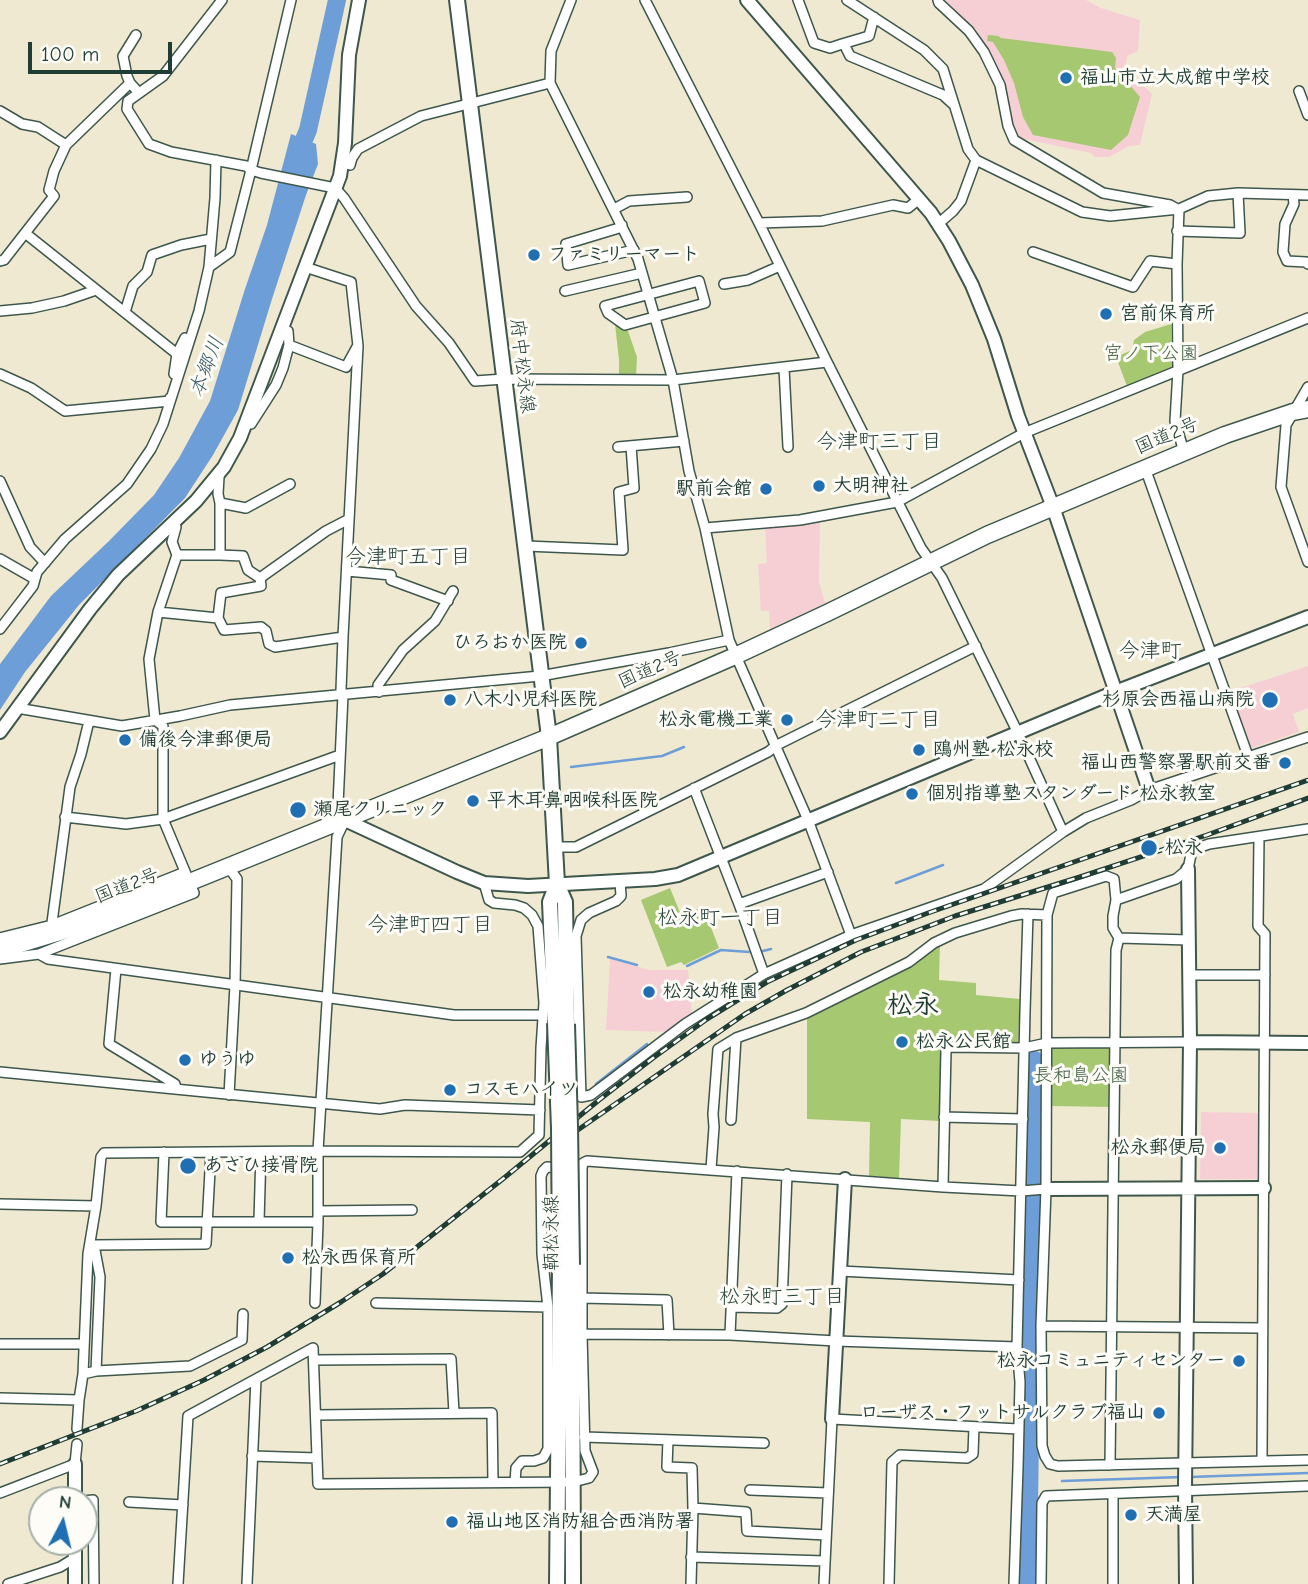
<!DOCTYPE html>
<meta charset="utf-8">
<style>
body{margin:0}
#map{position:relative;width:1308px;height:1584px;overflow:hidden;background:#f0e9d1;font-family:"Comic Neue",sans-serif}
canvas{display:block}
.north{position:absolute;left:28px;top:1486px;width:70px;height:70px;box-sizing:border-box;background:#fdfcf7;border:2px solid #a4b0a9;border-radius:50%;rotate:7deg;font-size:19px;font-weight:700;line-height:28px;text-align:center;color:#1f3d34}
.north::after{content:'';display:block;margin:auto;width:24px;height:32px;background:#1f6fb2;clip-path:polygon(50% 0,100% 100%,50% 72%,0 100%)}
.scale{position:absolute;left:28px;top:42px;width:144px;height:32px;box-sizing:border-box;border:4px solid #1f3d34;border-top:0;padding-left:9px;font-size:21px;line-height:24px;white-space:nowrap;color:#1f3d34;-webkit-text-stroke:5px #fdfcf7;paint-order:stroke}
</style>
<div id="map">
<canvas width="1308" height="1584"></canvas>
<div class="north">N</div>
<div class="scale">100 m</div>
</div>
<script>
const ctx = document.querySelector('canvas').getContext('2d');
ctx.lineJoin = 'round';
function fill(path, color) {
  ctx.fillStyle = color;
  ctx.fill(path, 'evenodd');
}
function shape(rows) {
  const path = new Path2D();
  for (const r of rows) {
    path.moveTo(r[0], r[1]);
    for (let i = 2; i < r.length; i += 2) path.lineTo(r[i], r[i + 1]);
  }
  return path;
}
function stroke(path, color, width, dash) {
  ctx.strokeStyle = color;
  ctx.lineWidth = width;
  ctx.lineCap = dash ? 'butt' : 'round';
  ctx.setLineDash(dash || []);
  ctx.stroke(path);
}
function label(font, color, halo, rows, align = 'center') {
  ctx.font = font + ' "Comic Neue","Klee One",sans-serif';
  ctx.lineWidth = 6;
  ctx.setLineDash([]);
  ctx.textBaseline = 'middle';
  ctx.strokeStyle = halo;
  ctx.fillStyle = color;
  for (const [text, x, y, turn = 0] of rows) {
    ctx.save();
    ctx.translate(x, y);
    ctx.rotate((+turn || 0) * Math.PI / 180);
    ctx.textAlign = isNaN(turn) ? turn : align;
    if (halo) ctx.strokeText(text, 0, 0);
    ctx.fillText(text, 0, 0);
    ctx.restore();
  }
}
const built = shape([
 [942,0,1086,0,1101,8,1140,20,1138,51,1127,56,1125,70,1137,86,1145,87,1152,94,1140,145,1129,146,1109,157,1094,157,1091,153,1019,138,1012,125,1004,85,992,59,976,29,952,14],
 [820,522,819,582,825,603,770,629,769,611,761,611,758,564,767,563,765,527],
 [1308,666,1308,708,1293,714,1299,732,1249,749,1228,692],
 [610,959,650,970,688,970,692,1013,665,1032,606,1030],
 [1201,1112,1258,1113,1257,1179,1200,1179]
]);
const green = shape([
 [988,35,998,36,1001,38,1112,52,1116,58,1115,68,1140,97,1128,135,1111,150,1033,135,1023,117,1014,83,1004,60,993,42,987,41],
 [615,324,628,331,637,357,636,377,619,376,619,360],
 [1171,324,1172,368,1127,386,1116,357,1132,350,1134,340,1145,332],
 [670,888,681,915,703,907,719,948,684,965,681,962,667,967,641,900],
 [940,943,939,980,976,983,976,995,1020,999,1018,1043,941,1042,940,1121,901,1119,899,1178,869,1176,870,1122,807,1119,807,1017,915,964],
 [1111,1044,1111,1107,1052,1106,1052,1045]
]);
const water = shape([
 [291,134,316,144,318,164,306,195,272,299,238,410,213,455,185,498,79,605,25,672,0,710,0,664,51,596,109,541,154,495,179,458,210,401,245,289,267,225]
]);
const stream = shape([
 [571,767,662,756,684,747],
 [896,883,943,865],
 [759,952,771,949],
 [608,957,637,965],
 [687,966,721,950,749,952],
 [596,1084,647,1044],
 [1189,1477,1308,1473],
 [1062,1481,1182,1477]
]);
const river = shape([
 [296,159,308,130,337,0],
 [1028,1584,1035,1060]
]);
const minor = shape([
 [222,0,163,76,128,101,127,109,149,144,171,152,246,166,251,170,261,173,335,188,344,198,416,306,449,343,475,381,504,379,673,380,827,362],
 [571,0,551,51,550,83,638,259,673,380,689,471,705,528,729,640,808,820,851,935,984,889,1063,832,1086,818,1131,800,1149,790,1308,737],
 [645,0,759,223,827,362,921,548,942,578,1018,733,1063,832],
 [798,0,814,43,830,48,842,44,845,46,850,56,943,95,954,105],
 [847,0,924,50,943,69,968,149,976,160,961,201,953,211,938,224],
 [938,0,939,3,969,31,984,52,1000,85,1008,126,1014,140,1103,193,1170,205,1177,209],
 [136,35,123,56,127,76,130,83,139,93],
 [842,44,869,36,874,17],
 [1299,91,1308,115],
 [0,111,22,124,38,127,66,145],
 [976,160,1082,212,1110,216,1179,209,1208,196,1238,193,1308,195],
 [342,163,350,165,352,158,358,149,421,116,550,83],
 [1293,195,1294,204,1285,224,1283,252,1287,261,1306,262,1308,264],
 [614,209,629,201,687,197],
 [1179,209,1177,264,1178,370,1175,421,1184,452],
 [759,223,822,221,893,205,908,208,919,199],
 [622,225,619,228,566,244,568,265,634,250],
 [1177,231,1240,233,1238,193],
 [25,233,177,354],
 [1033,252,1133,287,1150,261,1177,264],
 [0,261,4,260,54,196,49,190,54,171,66,145,130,83],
 [209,267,230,252,251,170,291,0],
 [699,281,705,303,625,325,608,313,605,306,699,281],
 [724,284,748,280,780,266],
 [565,291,642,273],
 [0,311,32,308,64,301,96,290],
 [125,312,133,286,147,272,152,255,181,245,211,239],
 [282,328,288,331,289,345,346,367,357,347],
 [784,368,788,447],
 [0,374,31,388,65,411,170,401,170,398],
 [174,374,177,354,185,338],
 [1308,387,1286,425,1281,487,1308,562],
 [251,424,276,385,283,368,289,345],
 [618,447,684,441],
 [1145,468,1248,756],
 [217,476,219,477,218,494,220,503,246,508,290,484],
 [0,481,30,547,45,563],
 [705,528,800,520,897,502,1024,433,1308,318],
 [526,546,623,550,619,492,634,488,631,446],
 [177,555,220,555,220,503],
 [0,559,35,579],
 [347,571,391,575,391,580,448,601],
 [260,578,326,531,349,519],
 [158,612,218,618,221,593,261,586,260,578,248,570,243,556,220,555],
 [218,618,224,630,261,627,266,631,269,644,275,647,343,637,358,346,351,282,305,267],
 [0,629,33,586,37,572,65,539,127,484,151,449,163,424,199,311,209,267,215,198,216,160],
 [343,637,341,690,343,695,338,805,345,820,337,837,318,1151,520,1152,539,1135,541,1048,544,1003,538,926,532,915,524,908,515,905,494,903,489,900,484,883],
 [379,692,378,685,403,650,435,621,453,591],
 [17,708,122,726,180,716,230,705,540,676,669,653,729,640],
 [694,788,739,904,764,974],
 [65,817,126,824,163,819,340,755],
 [1259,837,1258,926,1265,934,1262,1460],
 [555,847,576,847,768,752,777,745,976,646],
 [229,868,237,879,235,985,229,1095],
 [620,881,621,896,616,901,589,913,581,920,576,936,581,1097,591,1095,685,1024,764,974,851,935],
 [1116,900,1114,879,1106,876,1053,893,1047,915,1046,1189,1041,1326,1042,1446,1045,1456,1050,1464,1058,1466,1308,1460],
 [739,904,828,872],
 [51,930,70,787,81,754,89,721],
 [0,938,52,925,185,872],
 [1189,940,1119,938,1113,928,1113,916,1116,900,1176,879,1188,869,1192,850,1209,844,1308,829],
 [39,954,48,959,454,1015,542,1015],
 [0,959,39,954,194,893,163,819,163,726,155,720,149,659,158,612,177,555,172,542,176,527,173,522],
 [116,969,109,1044,175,1084,176,1089],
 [1190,975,1265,975],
 [0,1072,380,1109,405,1105,540,1110],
 [944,1117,1023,1119],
 [731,1120,736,1038],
 [164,1152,161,1222,318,1222],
 [711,1169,714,1127,713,1114,718,1049,736,1038,806,1013,909,962,934,943,955,933,1011,916,1022,914,1047,915],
 [943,1187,946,1050,950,1047,1024,1048,1047,1043,1190,1042],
 [0,1204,96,1206],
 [318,1211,412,1210],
 [259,1221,261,1152],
 [90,1243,94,1245,206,1244,211,1152],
 [94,1245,100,1277,96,1371],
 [840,1271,1019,1280],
 [582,1298,667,1300,669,1335],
 [376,1303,548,1307],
 [731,1307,777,1308,782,1304,787,1174],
 [1041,1326,1262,1328],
 [582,1334,730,1335,836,1341,1017,1347],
 [730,1335,737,1171],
 [0,1344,84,1344],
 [314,1360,451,1359,454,1413],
 [83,1374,96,1371,190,1366,242,1340,243,1314],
 [0,1398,79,1400],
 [316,1415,492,1413,493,1482],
 [77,1429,79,1400,83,1374,88,1254,96,1206,101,1157,104,1153,318,1151,318,1222,315,1303],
 [584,1437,764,1443],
 [668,1440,667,1467,692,1468,693,1508,691,1584],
 [252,1456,317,1458],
 [1110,1465,1116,950,1119,938],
 [515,1482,516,1468,522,1461,534,1461,543,1458,548,1449,548,1307,542,1254,541,1176,543,1171,547,1167,564,1168],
 [750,1490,828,1493],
 [0,1493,75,1464,77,1444],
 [84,1501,93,1500,94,1584],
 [129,1502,183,1505],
 [693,1508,746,1512,747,1531,826,1535],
 [691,1557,825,1561],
 [8,1584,60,1567,75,1558],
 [178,1584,188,1416,313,1348,318,1484,573,1482,589,1478,593,1472,585,1451,582,1334,582,1168,583,1163,587,1161,943,1187,1021,1191,1046,1189],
 [247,1584,256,1379],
 [824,1584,832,1419,1018,1429],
 [889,1584,892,1462,900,1455,967,1458,973,1454,974,1427],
 [1014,1584,1018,1467,1020,1382,1017,1347,1025,1011,1028,914],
 [1041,1584,1042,1503,1046,1496,1308,1486],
 [1113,1584,1113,1494]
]);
const tertiary = shape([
 [747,0,931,213,949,241,972,285,994,339,1018,416,1053,507,1149,790],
 [0,732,90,609,118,575,196,501,224,467,240,438,340,176,345,143,349,55,359,0],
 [345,820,457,872,484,883,528,886,655,879,678,875,1115,692,1308,617],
 [1190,1042,1308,1043],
 [1046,1189,1264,1188],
 [832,1419,845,1179],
 [75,1500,75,1464],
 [75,1542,75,1584],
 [1186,1584,1185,1486,1190,1042,1188,869]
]);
const primary = shape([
 [457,0,549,737,557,884,565,902,567,1024],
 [555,1023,550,902,557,884],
 [572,1265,573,1584],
 [557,1584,560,1265]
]);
const trunk = shape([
 [0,948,17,945,86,924,549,737,735,656,827,613,987,535,1225,435,1293,412,1308,409]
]);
const rail = shape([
 [572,1134,745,1014,787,990,861,952,955,916,1083,876,1207,835,1308,798],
 [0,1464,136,1411,204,1380,267,1347,341,1302,383,1274,504,1178,599,1100,653,1058,707,1019,767,982,856,940,928,913,1308,780]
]);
const primaryBridge = shape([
 [555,1023,559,1128,560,1265],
 [567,1024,570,1126,572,1265]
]);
const markers = [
 [1066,78,7,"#1f6fb2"],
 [534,255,7,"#1f6fb2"],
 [1106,314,7,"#1f6fb2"],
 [819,486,7,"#1f6fb2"],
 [766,489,7,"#1f6fb2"],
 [581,643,7,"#1f6fb2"],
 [450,700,7,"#1f6fb2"],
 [1270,700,9,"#1f6fb2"],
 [787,720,7,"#1f6fb2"],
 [125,740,7,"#1f6fb2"],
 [919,750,7,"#1f6fb2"],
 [1285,763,7,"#1f6fb2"],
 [912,794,7,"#1f6fb2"],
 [473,801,7,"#1f6fb2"],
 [298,810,9,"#1f6fb2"],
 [1149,848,9,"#1f6fb2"],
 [649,992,7,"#1f6fb2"],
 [902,1042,7,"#1f6fb2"],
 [185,1060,7,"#1f6fb2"],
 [450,1090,7,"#1f6fb2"],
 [1220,1148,7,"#1f6fb2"],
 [188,1166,9,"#1f6fb2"],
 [288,1258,7,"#1f6fb2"],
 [1239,1361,7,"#1f6fb2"],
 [1159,1413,7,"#1f6fb2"],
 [1131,1515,7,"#1f6fb2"],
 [452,1522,7,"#1f6fb2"]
];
const poiNames = [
 ["福山市立大成館中学校",1080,78],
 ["ファミリーマート",548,255],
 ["宮前保育所",1120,314],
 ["大明神社",833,486],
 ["駅前会館",752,489,"right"],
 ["ひろおか医院",567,643,"right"],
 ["八木小児科医院",464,700],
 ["杉原会西福山病院",1254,700,"right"],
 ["松永電機工業",773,720,"right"],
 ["備後今津郵便局",139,740],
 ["鴎州塾 松永校",933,750],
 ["福山西警察署駅前交番",1271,763,"right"],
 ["個別指導塾スタンダード 松永教室",926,794],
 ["平木耳鼻咽喉科医院",487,801],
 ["瀬尾クリニック",314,810],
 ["松永",1165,848],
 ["松永幼稚園",663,992],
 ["松永公民館",916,1042],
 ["ゆうゆ",199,1060],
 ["コスモハイツ",464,1090],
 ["松永郵便局",1206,1148,"right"],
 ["あさひ接骨院",204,1166],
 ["松永西保育所",302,1258],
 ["松永コミュニティセンター",1225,1361,"right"],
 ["ローザス・フットサルクラブ福山",1145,1413,"right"],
 ["天満屋",1145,1515],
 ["福山地区消防組合西消防署",466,1522]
];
const parkNames = [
 ["宮ノ下公園",1151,354],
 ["長和島公園",1081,1076]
];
const streetNames = [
 ["府中松永線",522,366,83],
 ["国道2号",1167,436,-23],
 ["国道2号",650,670,-24],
 ["国道2号",127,886,-21],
 ["鞆松永線",552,1233,-90]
];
const waterNames = [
 ["本郷川",207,367,-69]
];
const neighbourhoodNames = [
 ["今津町三丁目",879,442],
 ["今津町五丁目",408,557],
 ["今津町",1150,651],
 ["今津町二丁目",878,720],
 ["松永町一丁目",720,918],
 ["今津町四丁目",430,925],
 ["松永町三丁目",782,1297]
];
const districtNames = [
 ["松永",913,1006]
];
fill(built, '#f6cfd5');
fill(green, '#a5c871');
fill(water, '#6e9ed7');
stroke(stream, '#6e9ed7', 2.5);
stroke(river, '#6e9ed7', 18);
stroke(minor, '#3e574c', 12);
stroke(tertiary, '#3e574c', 16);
stroke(primary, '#3e574c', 18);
stroke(trunk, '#3e574c', 19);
stroke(minor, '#fff', 9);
stroke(tertiary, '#fff', 12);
stroke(primary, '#fff', 14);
stroke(trunk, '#fff', 16);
stroke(rail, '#1f3d34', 5);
stroke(rail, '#fdfcf7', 2.5, [8]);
stroke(primaryBridge, '#3e574c', 18, []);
stroke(primaryBridge, '#fff', 14);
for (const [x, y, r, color] of markers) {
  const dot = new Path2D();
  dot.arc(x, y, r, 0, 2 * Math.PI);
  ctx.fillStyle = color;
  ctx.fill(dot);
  stroke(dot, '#fdfcf7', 2.5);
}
label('bold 19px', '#1f3d34', '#fdfcf7', poiNames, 'left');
label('19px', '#406043', '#fdfcf7', parkNames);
label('19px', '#1f3d34', '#fdfcf7', streetNames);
label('italic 21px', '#3b5f6d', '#fdfcf7', waterNames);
label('21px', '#1f3d34', '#fdfcf7', neighbourhoodNames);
label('bold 26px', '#1f3d34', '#fdfcf7', districtNames);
</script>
